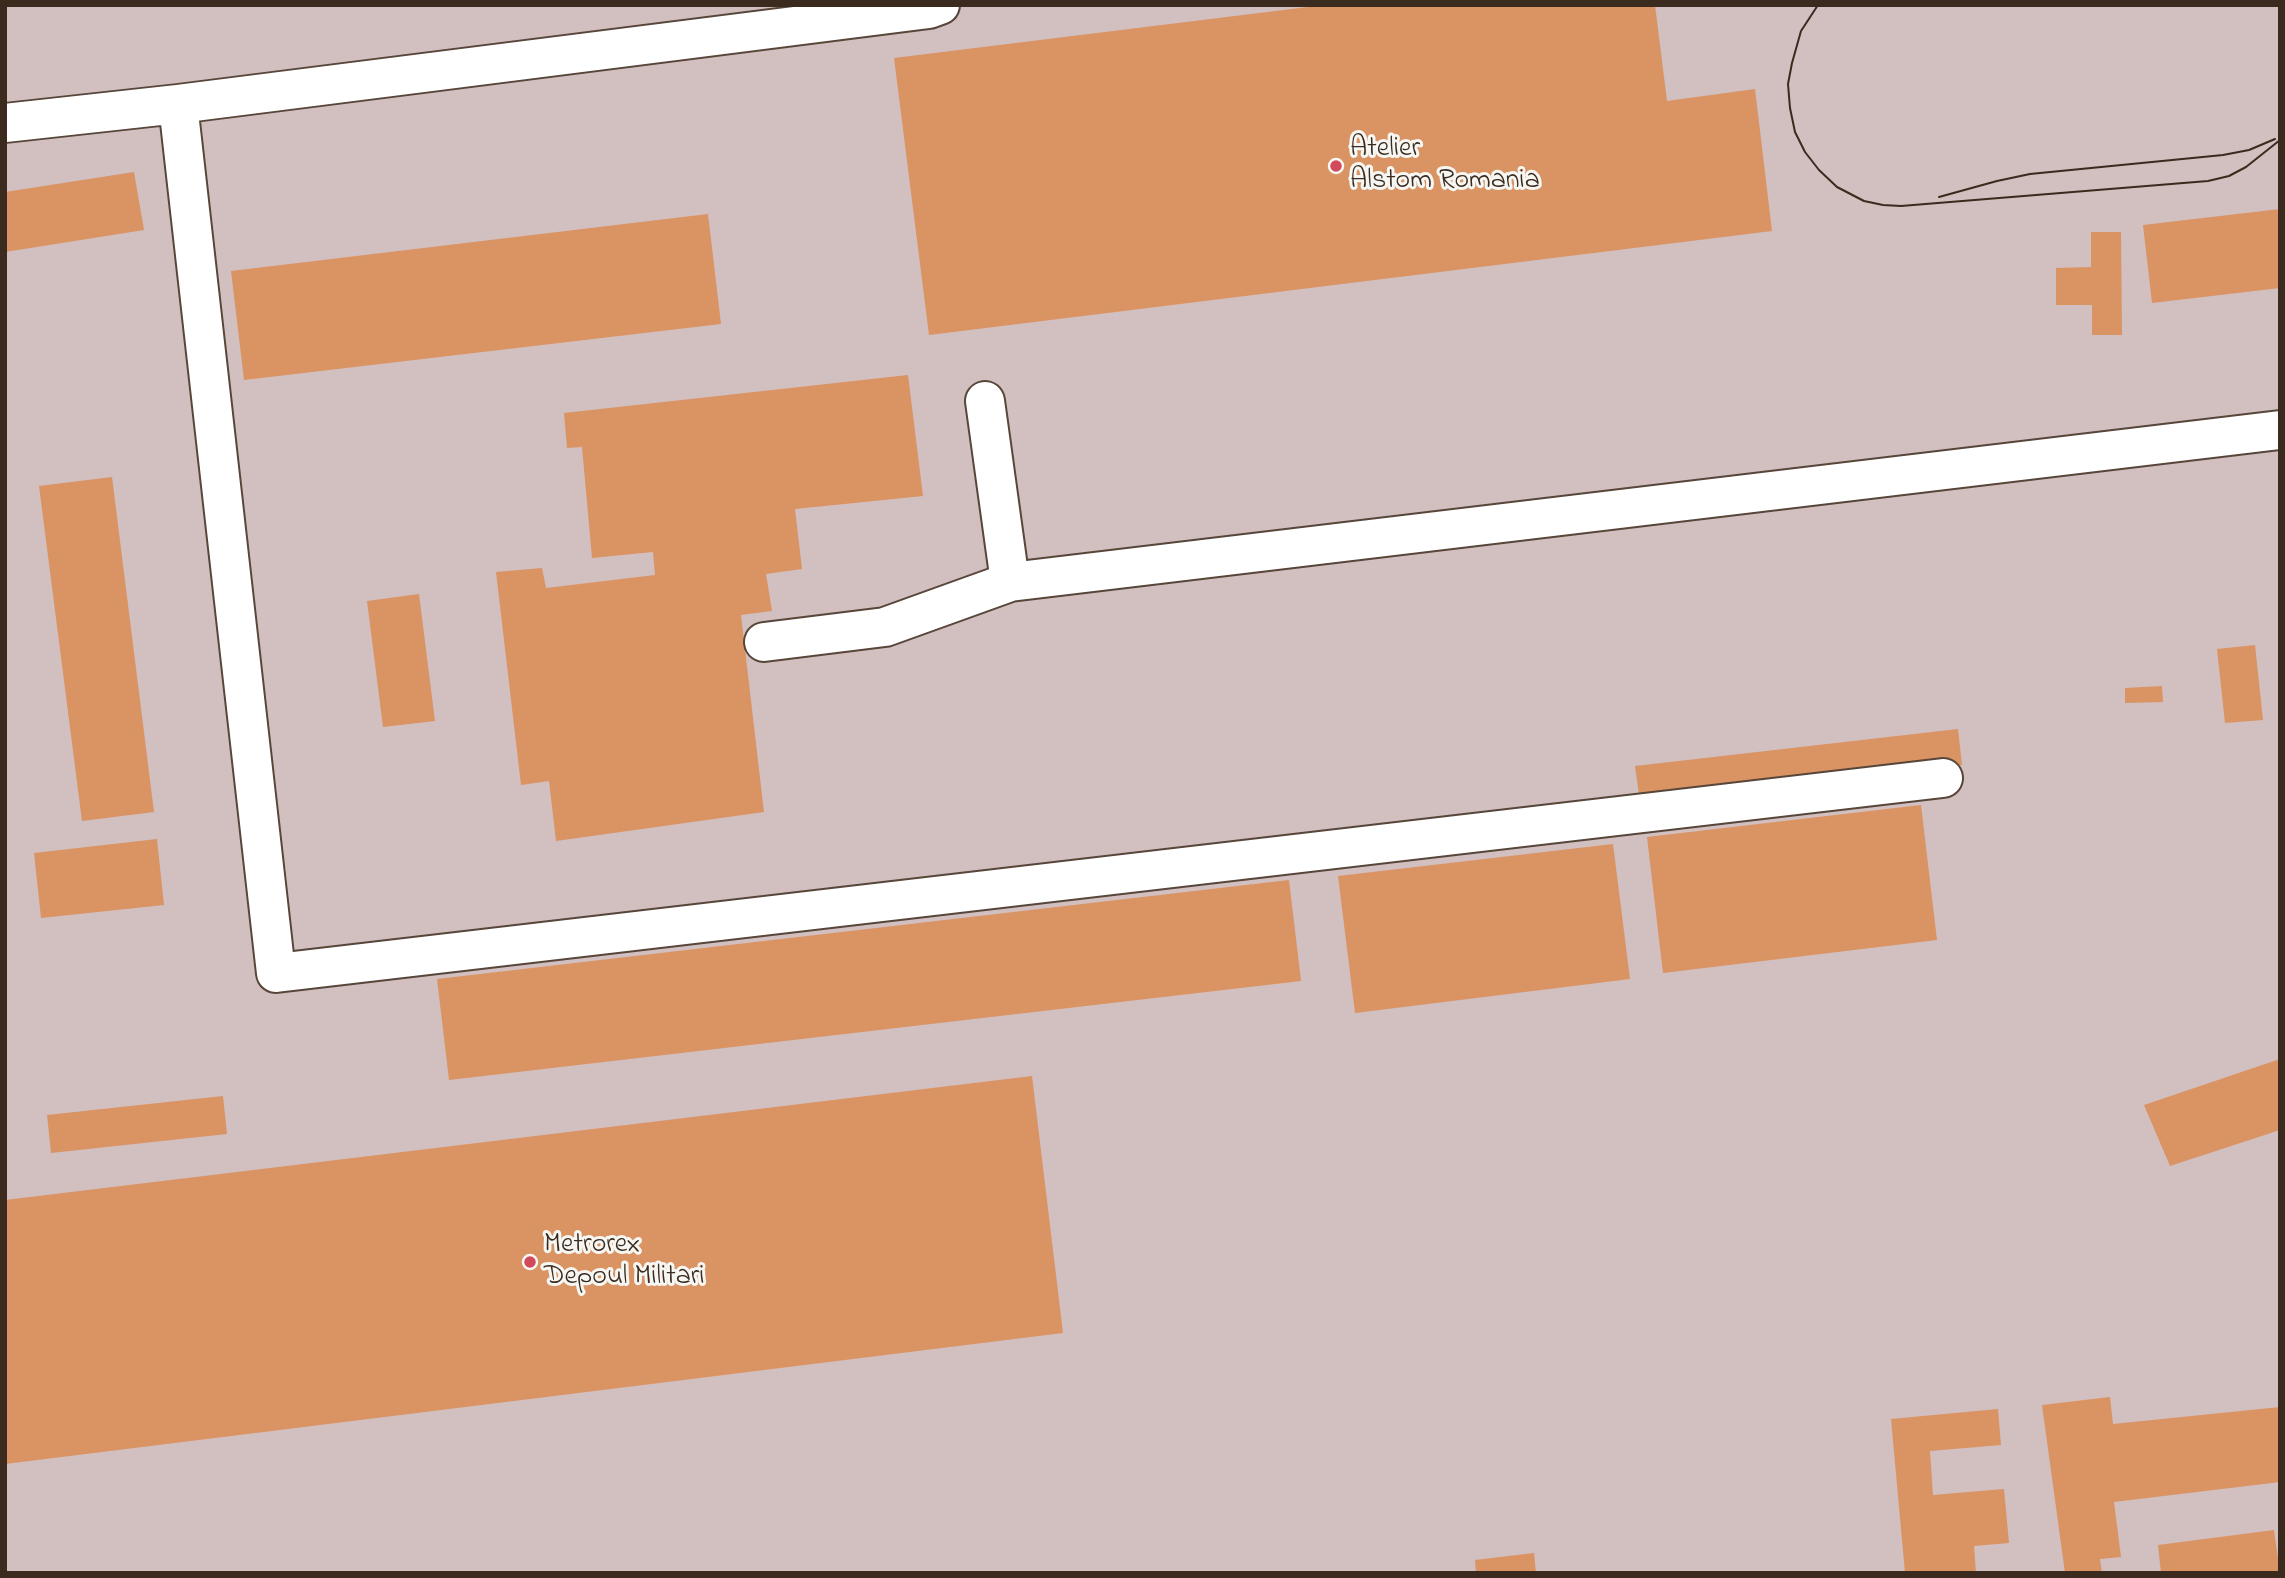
<!DOCTYPE html>
<style>
body{margin:0}
#map{position:relative;width:2285px;height:1578px;overflow:hidden;background:#f4e5cf;font-family:"Indie Flower",sans-serif}
canvas{display:block}
.frame{position:absolute;inset:0;border:7px solid #3b2a1e;pointer-events:none}
</style>
<div id="map">
<canvas width="2285" height="1578"></canvas>
<div class="frame"></div>
</div>
<script>
const ctx = document.querySelector('canvas').getContext('2d');
ctx.lineJoin = 'round';
function fill(path, color) {
  ctx.fillStyle = color;
  ctx.fill(path, 'evenodd');
}
function shape(rows) {
  const path = new Path2D();
  for (const r of rows) {
    path.moveTo(r[0], r[1]);
    for (let i = 2; i < r.length; i += 2) path.lineTo(r[i], r[i + 1]);
  }
  return path;
}
function stroke(path, color, width, dash) {
  ctx.strokeStyle = color;
  ctx.lineWidth = width;
  ctx.lineCap = dash ? 'butt' : 'round';
  ctx.setLineDash(dash || []);
  ctx.stroke(path);
}
function label(font, color, halo, rows, align = 'center') {
  ctx.font = font + ' "Indie Flower",sans-serif';
  ctx.lineWidth = 6;
  ctx.setLineDash([]);
  ctx.textBaseline = 'middle';
  ctx.strokeStyle = halo;
  ctx.fillStyle = color;
  for (const [text, x, y, turn = 0] of rows) {
    ctx.save();
    ctx.translate(x, y);
    ctx.rotate((+turn || 0) * Math.PI / 180);
    ctx.textAlign = isNaN(turn) ? turn : align;
    if (halo) ctx.strokeText(text, 0, 0);
    ctx.fillText(text, 0, 0);
    ctx.restore();
  }
}
const industrial = shape([
 [5,5,2280,5,2280,1573,5,1573]
]);
const building = shape([
 [1324,5,1655,5,1667,101,1755,89,1772,231,929,335,894,58],
 [134,172,144,230,5,252,5,192],
 [2280,209,2280,288,2152,303,2143,225],
 [708,214,721,324,244,380,231,271],
 [2091,232,2121,232,2122,335,2092,335,2092,305,2056,305,2056,268,2091,267],
 [908,375,923,496,795,509,802,569,766,574,772,611,741,615,764,812,556,841,549,781,521,785,496,572,542,568,546,588,655,575,653,552,592,558,582,447,567,448,564,413],
 [112,477,154,812,82,821,39,486],
 [419,594,435,721,383,727,367,601],
 [2255,645,2263,720,2225,723,2217,649],
 [2162,686,2163,702,2125,703,2125,688],
 [1958,729,1962,765,1640,802,1635,766],
 [1921,805,1937,940,1663,973,1647,837],
 [157,839,164,905,41,918,34,853],
 [1613,844,1630,979,1355,1013,1338,876],
 [1289,880,1301,981,449,1080,437,979],
 [2280,1059,2280,1130,2170,1166,2144,1105],
 [1032,1076,1063,1333,5,1464,5,1200],
 [223,1096,227,1134,51,1153,47,1115],
 [2110,1397,2113,1424,2280,1407,2280,1482,2114,1502,2121,1557,2100,1559,2102,1573,2065,1573,2042,1405],
 [1998,1409,2001,1445,1930,1451,1933,1495,2004,1489,2009,1543,1974,1546,1976,1573,1905,1573,1891,1419],
 [2274,1530,2280,1573,2161,1573,2158,1545],
 [1534,1553,1536,1573,1476,1573,1475,1560]
]);
const minor = shape([
 [178,104,276,973,1943,778],
 [5,123,178,104,929,9,940,5],
 [985,401,1010,582,2280,430],
 [764,642,885,627,1010,582]
]);
const tram = shape([
 [1818,5,1801,31,1792,63,1788,84,1790,108,1795,132,1805,152,1819,170,1837,187,1864,201,1883,205,1901,206,2208,181,2229,176,2246,167,2280,140],
 [1939,197,1997,181,2030,174,2223,155,2249,150,2275,139]
]);
const markers = [
 [1336,166,7,"#d1495b"],
 [530,1262,7,"#d1495b"]
];
const poiNames = [
 ["Atelier",1350,150],
 ["Alstom Romania",1350,182],
 ["Metrorex",544,1246],
 ["Depoul Militari",544,1278]
];
fill(industrial, '#d2bfc0');
fill(building, '#da9363');
stroke(minor, '#574639', 42);
stroke(minor, '#fff', 38);
stroke(tram, '#3b2a1e', 2);
for (const [x, y, r, color] of markers) {
  const dot = new Path2D();
  dot.arc(x, y, r, 0, 2 * Math.PI);
  ctx.fillStyle = color;
  ctx.fill(dot);
  stroke(dot, '#f6f6f2', 2.5);
}
label('28px', '#3b2a1e', '#f6f6f2', poiNames, 'left');
</script>
